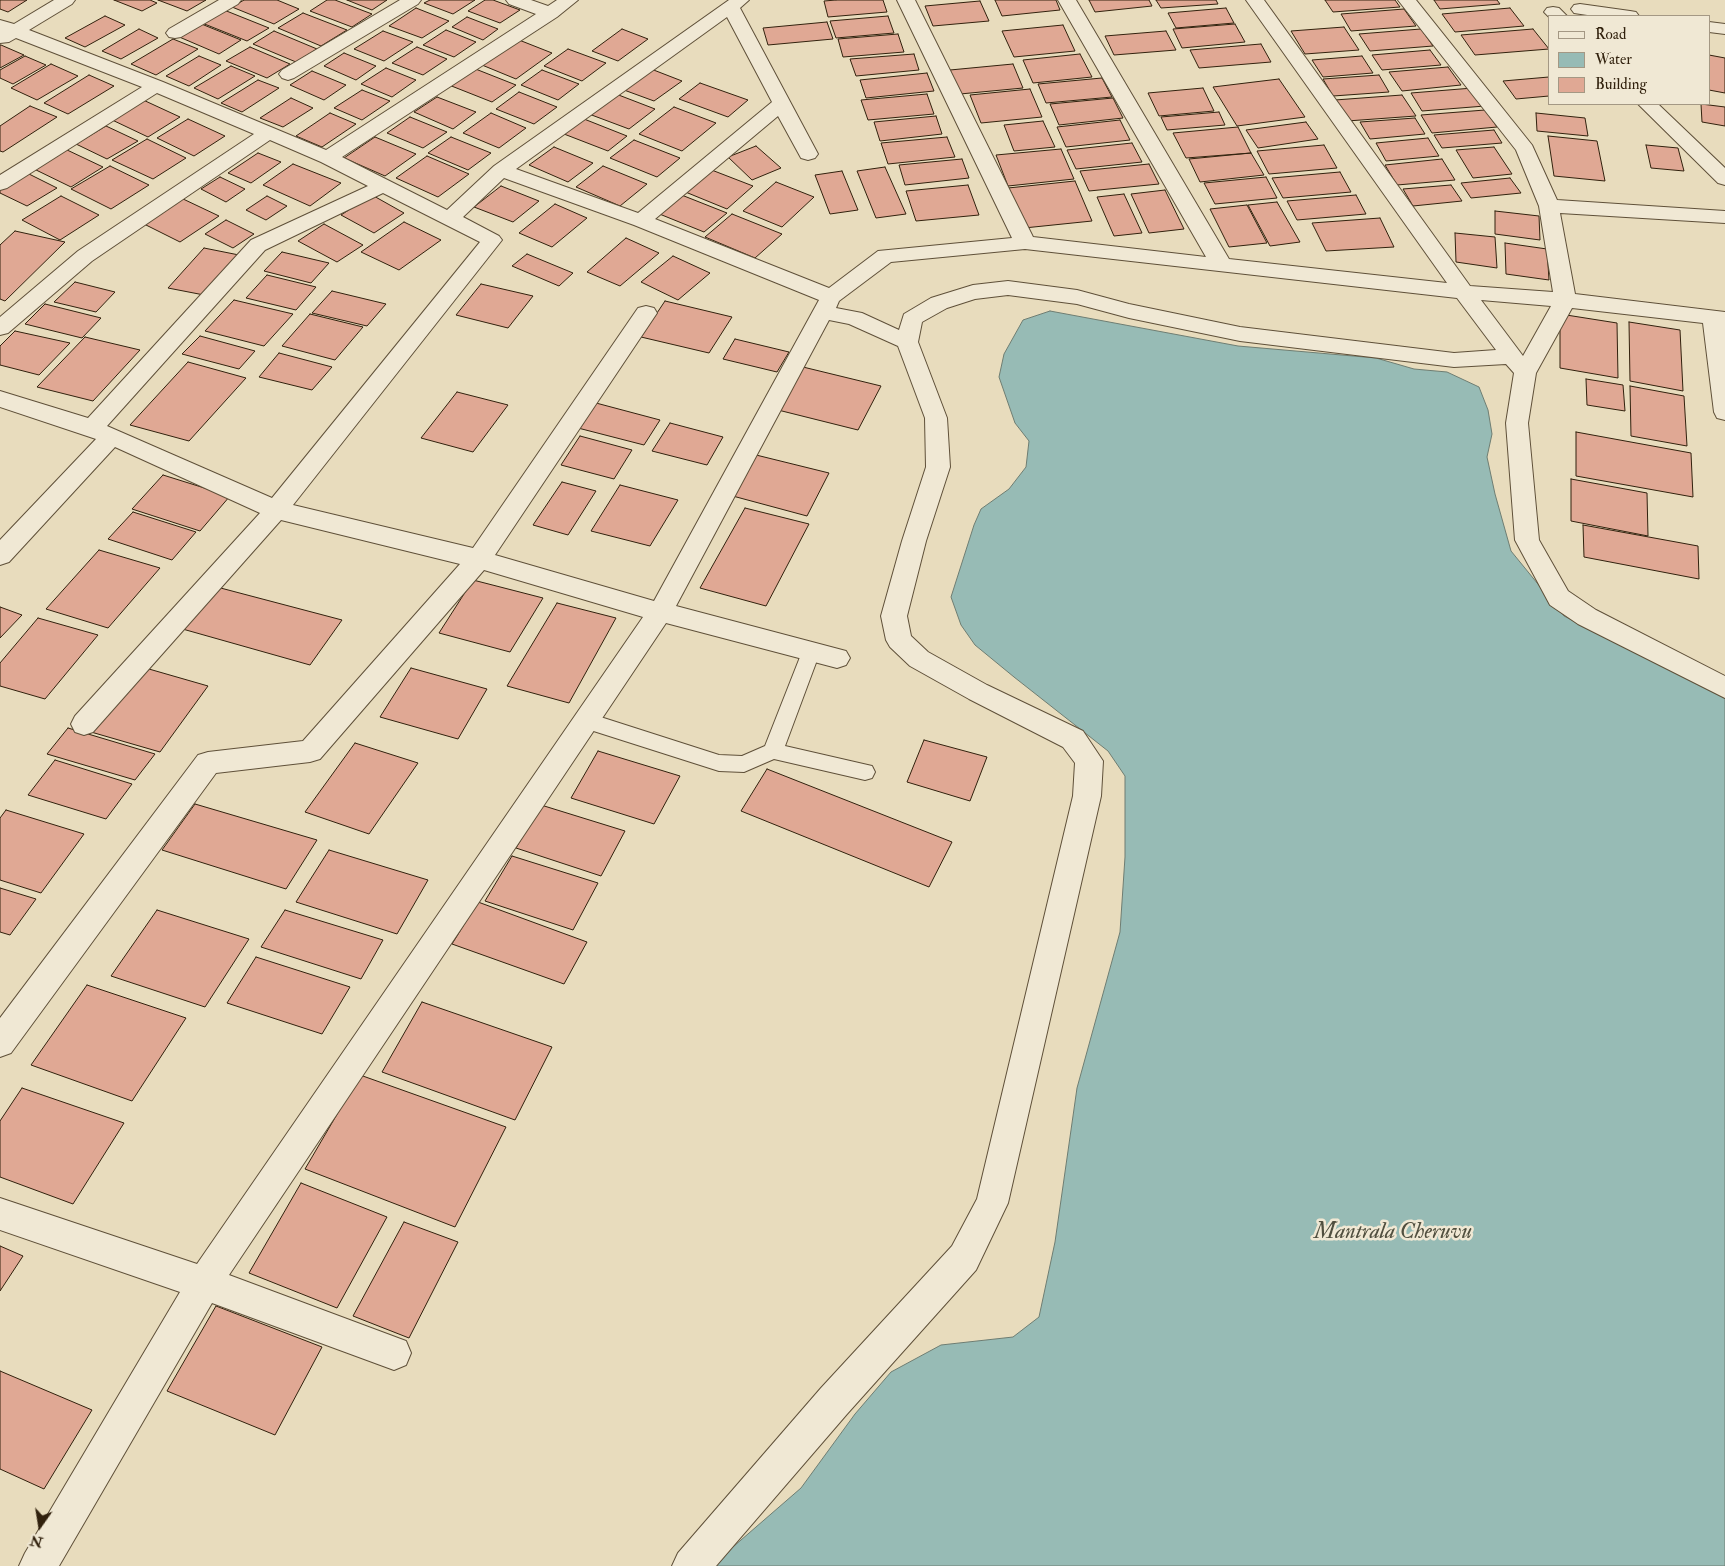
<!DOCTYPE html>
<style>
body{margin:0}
#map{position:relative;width:1725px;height:1566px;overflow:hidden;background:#e8dcbd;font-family:"IM FELL Double Pica",serif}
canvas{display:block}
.legend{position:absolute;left:1548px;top:15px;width:162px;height:90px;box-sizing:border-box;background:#f0e8d4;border:1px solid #a49884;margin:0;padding:6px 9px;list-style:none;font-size:15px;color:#31210d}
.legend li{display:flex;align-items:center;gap:10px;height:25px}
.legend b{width:25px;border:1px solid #a49884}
.north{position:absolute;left:15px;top:1501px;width:50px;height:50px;-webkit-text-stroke:4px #f0e8d4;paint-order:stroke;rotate:193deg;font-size:14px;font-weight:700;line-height:20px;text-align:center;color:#31210d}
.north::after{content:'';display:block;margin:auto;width:18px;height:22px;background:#31210d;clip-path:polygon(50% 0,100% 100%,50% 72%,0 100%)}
</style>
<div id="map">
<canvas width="1725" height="1566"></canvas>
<ul class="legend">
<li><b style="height:6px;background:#f0e8d4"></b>Road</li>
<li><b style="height:14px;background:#97bbb5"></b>Water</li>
<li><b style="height:14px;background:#e0a894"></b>Building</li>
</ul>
<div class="north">N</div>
</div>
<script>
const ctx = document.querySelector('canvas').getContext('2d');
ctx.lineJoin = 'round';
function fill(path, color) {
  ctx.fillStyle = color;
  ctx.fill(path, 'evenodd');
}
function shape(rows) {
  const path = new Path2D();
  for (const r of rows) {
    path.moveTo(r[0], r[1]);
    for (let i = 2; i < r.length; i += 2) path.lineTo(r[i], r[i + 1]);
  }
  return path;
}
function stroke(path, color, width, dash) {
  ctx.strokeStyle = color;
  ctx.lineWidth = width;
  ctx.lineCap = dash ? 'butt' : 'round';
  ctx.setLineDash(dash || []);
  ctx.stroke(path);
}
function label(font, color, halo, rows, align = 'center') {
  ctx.font = font + ' "IM FELL Double Pica",serif';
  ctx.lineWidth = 5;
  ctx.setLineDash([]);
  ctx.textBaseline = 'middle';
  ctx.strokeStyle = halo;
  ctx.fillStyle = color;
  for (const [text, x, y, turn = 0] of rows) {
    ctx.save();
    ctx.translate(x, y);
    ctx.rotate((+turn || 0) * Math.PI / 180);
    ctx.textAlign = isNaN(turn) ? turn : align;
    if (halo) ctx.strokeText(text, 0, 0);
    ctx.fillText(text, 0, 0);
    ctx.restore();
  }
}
const water = shape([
 [1050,311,1238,346,1376,358,1414,369,1447,372,1479,387,1488,410,1492,434,1487,457,1495,494,1511,551,1564,616,1666,667,1725,693,1725,1566,711,1566,801,1488,855,1414,891,1372,941,1345,1013,1337,1039,1317,1055,1242,1077,1088,1120,932,1125,857,1125,776,1108,751,1014,677,975,645,961,625,951,597,974,525,981,509,1009,489,1026,467,1029,441,1015,423,999,377,1004,354,1023,320,1050,311]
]);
const building = shape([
 [0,0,27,0,8,12,0,9,0,0],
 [114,0,150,0,157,3,142,11,114,0],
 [158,0,206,0,187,11,158,0],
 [244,0,277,0,299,9,274,24,232,7,244,0],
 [327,0,335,0,372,14,352,27,310,11,327,0],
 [347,0,387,0,372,10,347,0],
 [430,0,475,0,453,14,424,3,430,0],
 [485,0,493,0,520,10,500,23,468,11,485,0],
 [836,0,883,0,887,12,828,17,824,1,836,0],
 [995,0,1056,0,1060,10,1002,16,995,0],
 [1089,0,1149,0,1152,6,1095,12,1089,0],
 [1156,0,1216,0,1218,4,1161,8,1156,0],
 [1325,0,1395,0,1400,7,1333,12,1325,0],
 [1434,0,1497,0,1500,4,1440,9,1434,0],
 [980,1,989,21,933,26,925,6,980,1],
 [416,8,449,21,422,38,389,26,416,8],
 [1226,8,1234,23,1176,28,1168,13,1226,8],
 [1510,8,1524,26,1455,32,1442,14,1510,8],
 [1404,9,1416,26,1351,31,1341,14,1404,9],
 [224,10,269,28,247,41,202,23,224,10],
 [303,13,347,30,321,46,278,28,303,13],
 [105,16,125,25,85,47,65,38,105,16],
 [888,16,894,33,836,38,830,21,888,16],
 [467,17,498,29,483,40,452,27,467,17],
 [827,22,833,39,768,45,763,28,827,22],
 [199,23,241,40,219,54,177,36,199,23],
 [1235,24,1245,42,1182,48,1173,29,1235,24],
 [1063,25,1075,51,1014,57,1002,31,1063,25],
 [1344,27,1359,50,1305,54,1291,31,1344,27],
 [139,29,158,38,121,59,102,51,139,29],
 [622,29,648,39,618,61,592,51,622,29],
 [1421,29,1433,46,1370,51,1359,34,1421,29],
 [1533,29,1549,49,1475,55,1461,35,1533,29],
 [446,30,476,42,454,57,423,45,446,30],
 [274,31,317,49,296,62,253,44,274,31],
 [383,31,413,42,384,61,354,49,383,31],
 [1166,31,1176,50,1114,55,1105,36,1166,31],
 [898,34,904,52,843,57,838,39,898,34],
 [173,39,198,49,156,75,131,64,173,39],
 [519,40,552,53,516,79,482,65,519,40],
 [1261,44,1271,62,1199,68,1190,50,1261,44],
 [0,45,1,45,24,55,0,68,0,45],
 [250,47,290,64,267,78,226,61,250,47],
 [417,47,447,59,423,75,392,63,417,47],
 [568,49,606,63,582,81,544,66,568,49],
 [1430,50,1441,65,1382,70,1372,55,1430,50],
 [344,53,376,66,356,80,324,66,344,53],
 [914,54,919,70,856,76,850,59,914,54],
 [1080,54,1092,77,1033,83,1023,60,1080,54],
 [1709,55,1725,58,1725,93,1709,90,1709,55],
 [25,56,46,65,13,84,0,78,0,70,25,56],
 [199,56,221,65,189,86,166,76,199,56],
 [1362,56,1373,73,1323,77,1312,60,1362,56],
 [51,64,78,76,37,100,11,88,51,64],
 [1013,64,1023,88,960,94,950,70,1013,64],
 [231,66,255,76,218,99,194,88,231,66],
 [1448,67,1461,85,1402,91,1389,72,1448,67],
 [386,68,416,80,392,97,361,84,386,68],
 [473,68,516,85,492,102,449,85,473,68],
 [651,69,682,81,654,101,624,90,651,69],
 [542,70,579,84,558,100,521,85,542,70],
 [312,71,346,85,324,100,290,85,312,71],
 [927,73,934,91,866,98,860,80,927,73],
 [89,75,114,86,68,114,44,103,89,75],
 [1379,75,1389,92,1333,96,1323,79,1379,75],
 [1549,77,1549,96,1516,99,1503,81,1549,77],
 [1102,78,1112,97,1046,103,1038,84,1102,78],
 [1279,79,1305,117,1237,126,1213,87,1279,79],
 [258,80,279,88,242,112,221,103,258,80],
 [700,83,748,100,728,117,679,99,700,83],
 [1203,88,1214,111,1159,116,1148,93,1203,88],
 [1473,88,1485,106,1422,111,1411,93,1473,88],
 [1030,89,1042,117,981,123,970,95,1030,89],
 [362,90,390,101,362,120,334,108,362,90],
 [519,92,557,107,534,124,496,109,519,92],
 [616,94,655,109,629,129,589,114,616,94],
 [927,94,934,114,868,120,861,100,927,94],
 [1402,95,1416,116,1347,121,1335,100,1402,95],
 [437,97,476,112,453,129,414,112,437,97],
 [291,98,313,108,283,127,260,118,291,98],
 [1113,98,1123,118,1059,125,1050,104,1113,98],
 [141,99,180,117,148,137,108,118,141,99],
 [1701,104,1725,107,1725,126,1702,122,1701,104],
 [30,106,57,117,3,152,0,151,0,126,30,106],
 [674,107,716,123,682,151,639,134,674,107],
 [1485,110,1497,127,1432,133,1421,115,1485,110],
 [1219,112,1225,125,1167,130,1161,117,1219,112],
 [330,113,356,124,322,147,296,136,330,113],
 [491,113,526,128,499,148,463,133,491,113],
 [1536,113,1585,118,1588,136,1537,131,1536,113],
 [936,116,942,134,880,141,874,122,936,116],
 [410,117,447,132,423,148,387,133,410,117],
 [1415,118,1425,134,1370,139,1360,122,1415,118],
 [188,119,225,136,194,156,157,138,188,119],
 [584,119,627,136,608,151,564,134,584,119],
 [1120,120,1130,140,1066,147,1057,127,1120,120],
 [1043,121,1055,147,1014,151,1004,125,1043,121],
 [1306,122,1318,139,1258,148,1246,130,1306,122],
 [106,126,138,141,107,159,76,144,106,126],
 [1238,127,1251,153,1186,158,1173,133,1238,127],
 [1494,130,1502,143,1442,148,1434,135,1494,130],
 [1548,136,1597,141,1605,181,1554,176,1548,136],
 [375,137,416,154,385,176,344,158,375,137],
 [451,137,491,153,468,170,428,153,451,137],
 [947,137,955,157,888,164,881,143,947,137],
 [1428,138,1439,156,1386,161,1376,143,1428,138],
 [147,139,186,158,153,179,112,160,147,139],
 [634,140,680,158,657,177,610,158,634,140],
 [1132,143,1142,162,1076,169,1067,150,1132,143],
 [1324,145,1337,168,1269,174,1257,151,1324,145],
 [1646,145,1678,148,1684,171,1651,168,1646,145],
 [756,146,781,168,752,180,728,157,756,146],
 [554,147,593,163,568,182,529,165,554,147],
 [1494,147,1512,174,1473,178,1456,150,1494,147],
 [65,149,103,167,71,187,32,168,65,149],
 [1061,149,1074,179,1008,186,996,155,1061,149],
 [258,153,281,162,251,183,228,173,258,153],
 [1251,153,1264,175,1200,182,1189,159,1251,153],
 [427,156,469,174,438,197,396,178,427,156],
 [962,159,969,178,905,185,899,165,962,159],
 [1442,159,1455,180,1397,185,1385,165,1442,159],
 [293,164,341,183,310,206,263,185,293,164],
 [1149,164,1159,184,1089,191,1080,171,1149,164],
 [110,166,149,185,111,209,71,189,110,166],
 [603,166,647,184,620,206,576,187,603,166],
 [885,167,906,214,876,218,857,171,885,167],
 [709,169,753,186,727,209,683,191,709,169],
 [842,171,858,210,830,214,815,175,842,171],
 [25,172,57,188,27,206,0,193,0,187,25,172],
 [1340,172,1351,192,1283,198,1272,178,1340,172],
 [220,177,245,189,226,202,201,189,220,177],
 [1266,177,1277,198,1215,204,1204,183,1266,177],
 [1510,178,1521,193,1471,198,1461,183,1510,178],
 [1075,181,1092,221,1024,228,1008,188,1075,181],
 [776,182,814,197,782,227,743,211,776,182],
 [968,185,979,215,916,221,906,191,968,185],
 [1451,185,1462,201,1413,206,1403,189,1451,185],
 [501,186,539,201,513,222,474,207,501,186],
 [1165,190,1184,229,1149,233,1131,194,1165,190],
 [679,194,727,213,704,232,657,213,679,194],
 [1124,194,1142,233,1114,236,1097,197,1124,194],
 [372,195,404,213,374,233,341,215,372,195],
 [1356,195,1366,214,1297,220,1287,201,1356,195],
 [61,196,99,215,60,240,22,220,61,196],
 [267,196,287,206,266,220,246,210,267,196],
 [181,198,219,216,180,242,142,223,181,198],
 [1277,202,1300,242,1270,246,1248,205,1277,202],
 [555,204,587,218,552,247,519,233,555,204],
 [1247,205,1267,243,1229,247,1210,209,1247,205],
 [1495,211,1539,216,1540,240,1495,234,1495,211],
 [732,214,782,234,755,258,705,237,732,214],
 [1380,218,1394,247,1326,251,1312,223,1380,218],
 [226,220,254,234,233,248,205,234,226,220],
 [404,222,441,240,399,270,361,252,404,222],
 [324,224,363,245,337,262,298,241,324,224],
 [15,231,65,242,5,301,0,299,0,245,15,231],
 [1455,233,1495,237,1497,268,1456,262,1455,233],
 [626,238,659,253,620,286,587,272,626,238],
 [1505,243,1547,249,1549,280,1506,274,1505,243],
 [204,248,239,255,204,295,168,288,204,248],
 [282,252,329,263,311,283,264,271,282,252],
 [527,254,573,273,559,286,512,266,527,254],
 [673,256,710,273,678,300,641,282,673,256],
 [267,275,316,287,296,310,246,298,267,275],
 [75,282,115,292,96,312,54,302,75,282],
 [481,284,533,296,508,328,456,315,481,284],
 [332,291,386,304,367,326,312,313,332,291],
 [234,300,293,314,264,346,205,331,234,300],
 [665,301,732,317,709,353,641,337,665,301],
 [45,304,101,318,82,338,25,324,45,304],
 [310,314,363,327,335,360,282,346,310,314],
 [1560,314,1617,323,1618,378,1560,368,1560,314],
 [1629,322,1680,330,1683,391,1630,381,1629,322],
 [15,331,70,343,39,375,0,365,0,346,15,331],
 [200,336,255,351,239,369,182,354,200,336],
 [85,337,140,350,93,401,37,387,85,337],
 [735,339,789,352,777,372,723,359,735,339],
 [279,353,332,367,312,390,259,377,279,353],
 [188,362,246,378,189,441,130,425,188,362],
 [803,367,881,386,858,430,778,410,803,367],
 [1586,379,1623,385,1625,411,1587,405,1586,379],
 [1630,386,1684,396,1687,446,1631,436,1630,386],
 [457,392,508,405,473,452,421,438,457,392],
 [596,403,660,420,644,445,578,428,596,403],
 [670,423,723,437,707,465,652,451,670,423],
 [1576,432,1691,453,1693,497,1576,476,1576,432],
 [580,436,632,450,614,479,561,465,580,436],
 [752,454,829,473,807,516,729,495,752,454],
 [163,475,230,496,200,531,132,509,163,475],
 [1571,479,1647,493,1648,536,1571,521,1571,479],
 [562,482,596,491,568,535,533,525,562,482],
 [620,485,678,500,650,546,591,531,620,485],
 [745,508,809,524,766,606,700,588,745,508],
 [133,512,196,532,172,560,108,539,133,512],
 [1583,525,1698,546,1699,579,1584,557,1583,525],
 [99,550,160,568,108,628,46,609,99,550],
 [473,580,543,598,510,652,439,633,473,580],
 [213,586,342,620,310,665,179,628,213,586],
 [557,603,616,618,569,703,507,686,557,603],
 [0,607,22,615,0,638,0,607],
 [38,618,98,635,45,699,0,686,0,663,38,618],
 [142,667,208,686,160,752,91,732,142,667],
 [411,668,487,689,458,739,380,717,411,668],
 [68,728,155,754,135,780,47,754,68,728],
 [924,740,987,757,970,801,907,782,924,740],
 [355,743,418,763,369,834,305,812,355,743],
 [598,751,680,776,654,824,571,798,598,751],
 [55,760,132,784,106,819,28,795,55,760],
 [767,769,952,842,929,887,741,811,767,769],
 [195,804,317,840,286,889,162,850,195,804],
 [541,805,625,831,601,876,516,848,541,805],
 [6,810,84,834,41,893,0,880,0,818,6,810],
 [329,850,428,880,397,934,296,902,329,850],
 [512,856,598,883,573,930,485,901,512,856],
 [0,888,36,899,10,935,0,932,0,888],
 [478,902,587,942,564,984,452,944,478,902],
 [157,910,249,939,205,1007,111,976,157,910],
 [285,910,383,940,361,979,261,947,285,910],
 [256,957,350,987,322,1034,227,1003,256,957],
 [87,985,186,1018,132,1101,31,1065,87,985],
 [422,1002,552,1047,515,1120,382,1072,422,1002],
 [360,1075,506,1127,455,1227,305,1169,360,1075],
 [22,1088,124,1123,73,1204,0,1177,0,1121,22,1088],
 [301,1183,387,1217,337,1308,249,1273,301,1183],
 [404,1222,458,1242,409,1338,353,1316,404,1222],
 [0,1246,23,1256,0,1291,0,1246],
 [216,1306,322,1347,275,1435,167,1391,216,1306],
 [0,1371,92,1410,44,1489,0,1469,0,1371]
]);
const service = shape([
 [811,645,818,647,820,652,785,746,872,766,875,772,872,778,865,780,774,759,744,772,719,771,581,727,578,721,581,715,588,713,719,755,742,756,765,746,802,652,804,647,811,645]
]);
const minor = shape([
 [54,0,75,0,72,4,29,30,163,82,326,150,536,14,509,4,506,0,531,0,548,6,557,0,578,0,557,17,342,157,447,210,494,166,729,0,749,0,740,8,818,154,815,158,808,160,801,158,778,116,655,219,829,288,878,251,1012,238,897,0,915,0,1033,237,1206,257,1058,0,1076,0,1229,259,1447,283,1246,0,1264,0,1470,286,1553,292,1539,206,1516,150,1398,0,1416,0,1532,145,1557,200,1725,211,1725,223,1560,213,1575,294,1725,312,1725,420,1717,418,1714,412,1703,323,1572,308,1536,373,1528,423,1539,540,1568,591,1596,610,1725,676,1725,698,1578,624,1550,605,1515,540,1506,423,1514,373,1506,364,1454,367,1240,341,1129,318,1077,304,1008,295,975,299,947,308,922,322,918,342,947,418,950,467,926,541,907,616,911,636,928,652,987,685,1083,731,1103,761,1101,796,1008,1203,976,1270,847,1414,716,1566,672,1566,678,1553,821,1388,952,1246,977,1199,1073,796,1075,763,1063,747,969,699,910,666,890,647,886,640,881,616,902,541,926,467,925,418,898,346,849,324,829,320,676,606,846,651,850,658,846,665,837,668,666,623,229,1275,406,1341,411,1353,406,1365,394,1370,212,1303,59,1566,19,1566,25,1553,180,1292,0,1230,0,1198,197,1264,643,617,484,570,320,759,310,762,216,773,11,1053,0,1057,0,1018,198,755,208,752,303,741,460,564,281,520,93,732,84,735,75,732,71,724,75,716,260,513,115,447,9,562,0,565,0,540,96,439,0,407,0,391,88,418,251,240,368,186,321,162,270,140,92,261,8,333,0,335,0,317,78,251,254,134,157,93,7,188,0,190,0,175,142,87,16,38,9,42,0,43,0,20,14,24,54,0],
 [727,17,772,102,638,213,516,169,727,17],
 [504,178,634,225,819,300,654,601,495,555,657,313,654,308,646,306,638,308,473,548,293,505,502,240,499,236,463,217,504,178],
 [383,193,480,242,272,498,107,426,265,250,383,193],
 [1025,249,1457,298,1496,350,1454,353,1240,327,1129,304,1077,290,1008,281,973,285,931,298,904,314,899,330,862,313,836,308,839,301,891,262,1025,249],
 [1481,300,1551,306,1523,356,1481,300],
 [219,0,241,0,238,4,181,37,175,38,169,37,166,33,169,29,219,0],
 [400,0,421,0,418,4,294,78,288,80,282,78,279,74,282,70,400,0],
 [1580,4,1630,11,1636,12,1639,16,1594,16,1574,13,1571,9,1574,5,1580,4],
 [1553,7,1559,8,1567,16,1549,17,1544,12,1547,8,1553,7],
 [1709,22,1725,24,1725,34,1709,32,1709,22],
 [1638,104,1658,104,1725,168,1725,185,1718,183,1638,104]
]);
const nearWaternames = [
 ["Mantrala Cheruvu",1393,1233]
];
fill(water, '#97bbb5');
stroke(water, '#6e7d72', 1);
fill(building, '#e0a894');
stroke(building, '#31210d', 1);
stroke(service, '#5f5039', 2);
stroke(minor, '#5f5039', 2);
fill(service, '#f0e8d4');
fill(minor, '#f0e8d4');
label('italic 22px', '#504f3f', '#f0e8d4', nearWaternames);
</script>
